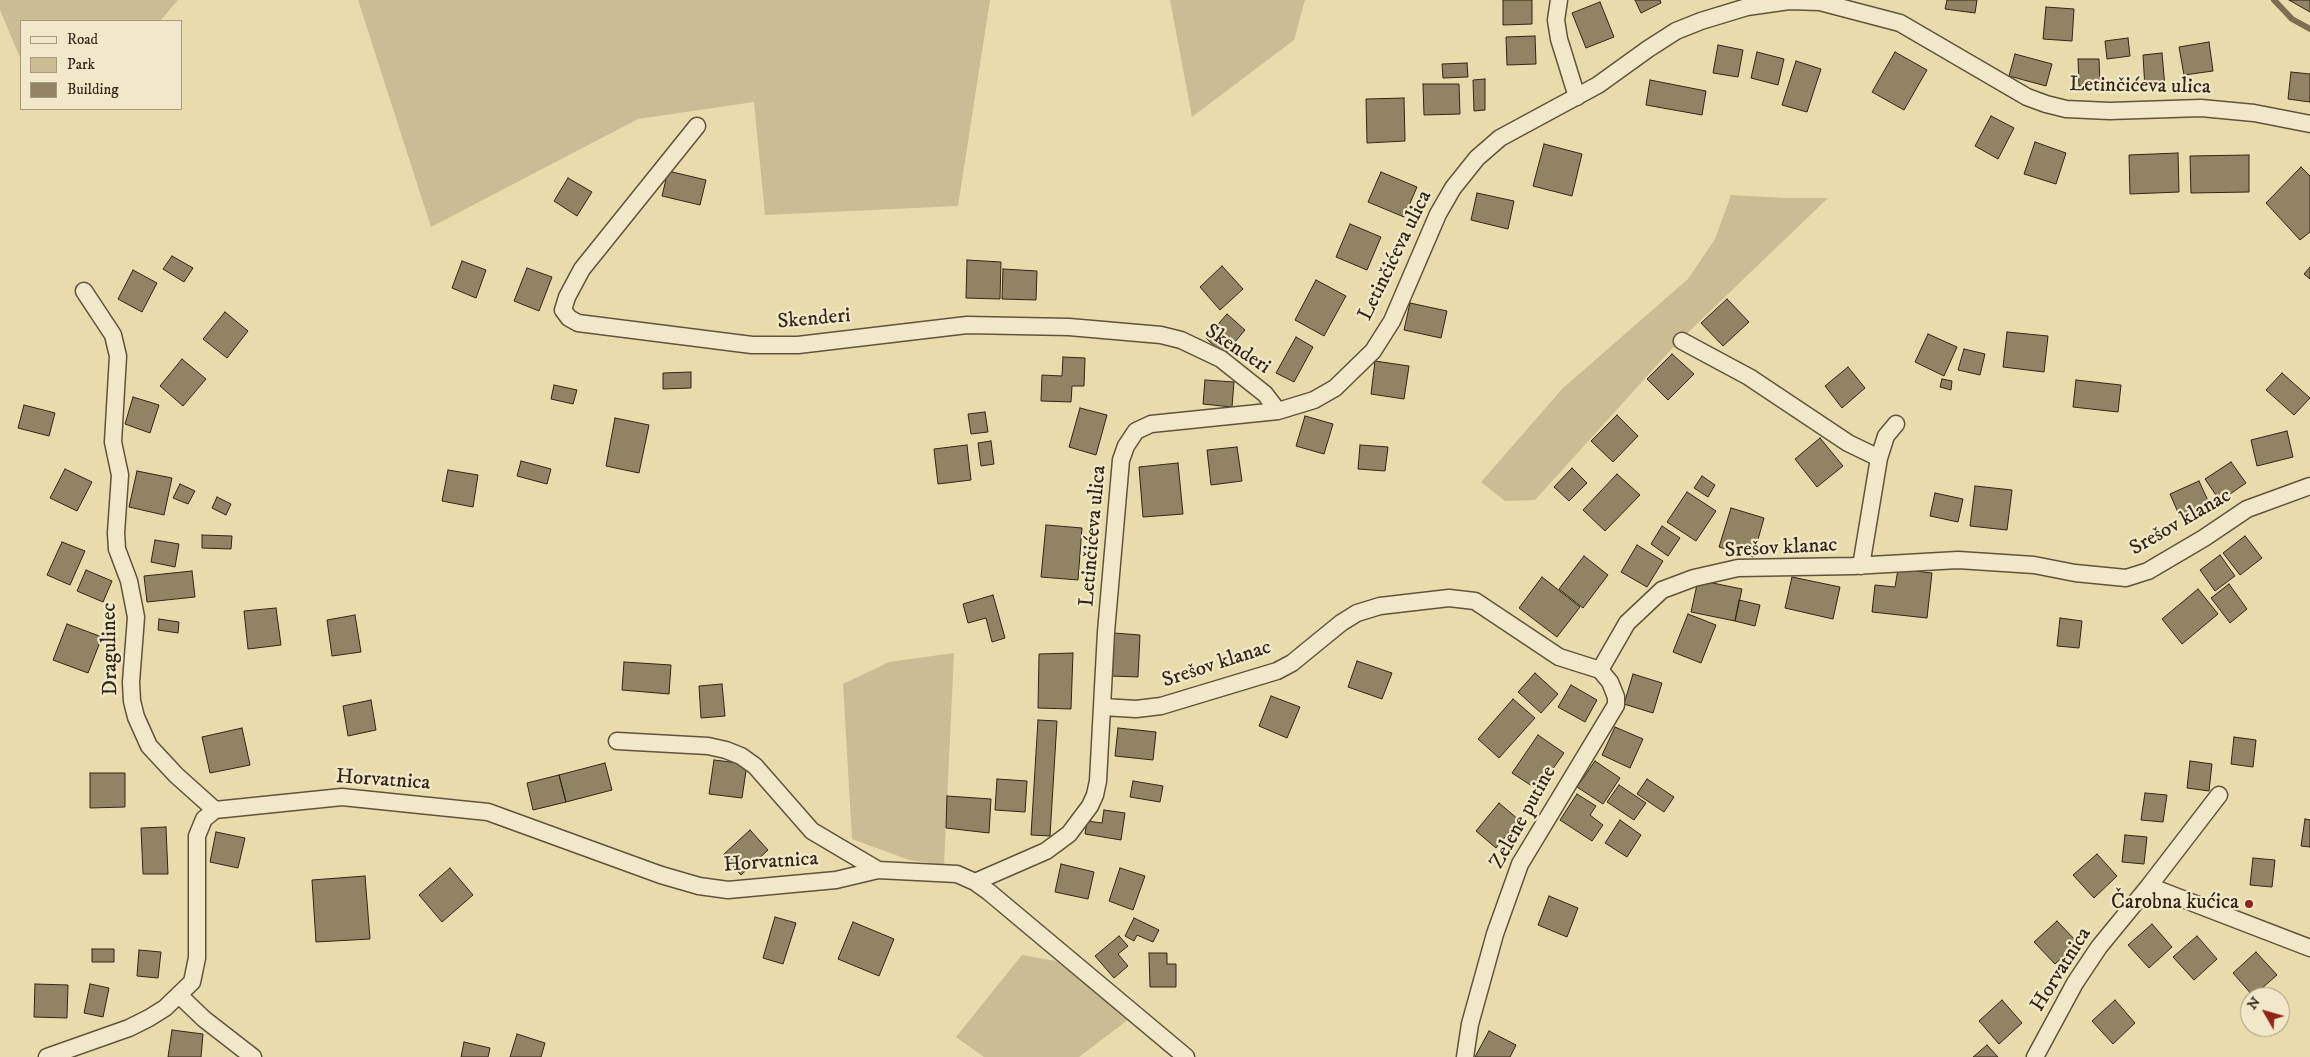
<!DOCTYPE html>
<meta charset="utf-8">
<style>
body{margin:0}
#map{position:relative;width:2310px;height:1057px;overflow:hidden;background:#e9dcac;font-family:"IM FELL DW Pica",serif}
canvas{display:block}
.legend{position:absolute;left:20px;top:20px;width:162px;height:90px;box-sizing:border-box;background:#f1e8c9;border:1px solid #a59a82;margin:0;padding:6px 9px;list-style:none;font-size:15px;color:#322517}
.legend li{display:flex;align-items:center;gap:10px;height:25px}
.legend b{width:25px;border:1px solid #a59a82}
.north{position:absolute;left:2240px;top:987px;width:50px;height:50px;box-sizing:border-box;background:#f1e8c9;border:1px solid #a59a82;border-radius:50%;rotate:308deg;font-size:14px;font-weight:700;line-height:20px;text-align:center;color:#322517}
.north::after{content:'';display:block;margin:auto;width:18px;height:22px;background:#8f2418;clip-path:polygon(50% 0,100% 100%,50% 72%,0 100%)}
</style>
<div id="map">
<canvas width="2310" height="1057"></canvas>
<ul class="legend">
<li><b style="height:6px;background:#f1e8c9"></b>Road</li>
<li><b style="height:14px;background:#cabd93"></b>Park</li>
<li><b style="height:14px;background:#918464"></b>Building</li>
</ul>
<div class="north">N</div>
</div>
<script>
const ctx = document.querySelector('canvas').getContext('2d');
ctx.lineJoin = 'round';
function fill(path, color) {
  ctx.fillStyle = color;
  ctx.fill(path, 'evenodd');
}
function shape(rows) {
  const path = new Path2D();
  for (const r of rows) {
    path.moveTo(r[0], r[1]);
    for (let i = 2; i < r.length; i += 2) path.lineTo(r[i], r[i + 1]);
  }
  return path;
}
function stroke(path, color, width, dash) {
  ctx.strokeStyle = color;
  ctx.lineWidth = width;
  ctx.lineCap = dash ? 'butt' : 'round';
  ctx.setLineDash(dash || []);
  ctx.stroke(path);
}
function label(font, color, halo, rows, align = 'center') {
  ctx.font = font + ' "IM FELL DW Pica",serif';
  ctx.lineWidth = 4.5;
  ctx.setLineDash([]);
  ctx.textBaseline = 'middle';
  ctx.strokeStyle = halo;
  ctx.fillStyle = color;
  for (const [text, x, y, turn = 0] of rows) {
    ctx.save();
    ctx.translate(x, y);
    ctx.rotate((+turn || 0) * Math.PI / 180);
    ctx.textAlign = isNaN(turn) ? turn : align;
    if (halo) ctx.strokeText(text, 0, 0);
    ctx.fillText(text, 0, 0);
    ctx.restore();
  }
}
const green = shape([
 [0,0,178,0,160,21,21,21,21,60,0,10],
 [358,0,990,0,958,206,765,215,754,102,638,119,431,227],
 [1170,0,1305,0,1294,40,1192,117],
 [1731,195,1786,198,1828,198,1678,342,1535,500,1505,501,1481,482,1563,388,1688,279,1715,239],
 [954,653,944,865,909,860,852,839,843,684,889,662],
 [1022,955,1056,961,1129,1019,1079,1057,984,1057,956,1037]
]);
const stream = shape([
 [2274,0,2292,19,2310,29]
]);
const building = shape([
 [1503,0,1532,0,1532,24,1503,25,1503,0],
 [1635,0,1660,0,1661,3,1641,13,1635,0],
 [1947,0,1977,0,1975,13,1945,9,1947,0],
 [2289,0,2310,0,2310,12,2289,0],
 [1600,2,1614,37,1586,48,1572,13,1600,2],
 [2046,7,2074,9,2072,41,2043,39,2046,7],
 [1535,36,1536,64,1507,65,1506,37,1535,36],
 [2128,38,2130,56,2107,59,2105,41,2128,38],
 [2209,42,2213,71,2184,75,2179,47,2209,42],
 [1718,45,1743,50,1738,77,1713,73,1718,45],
 [1757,52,1784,59,1778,85,1751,78,1757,52],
 [1895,52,1927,70,1904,110,1872,92,1895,52],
 [2162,53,2165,87,2145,89,2143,55,2162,53],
 [2015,54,2052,64,2046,86,2009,76,2015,54],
 [2078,59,2099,59,2100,86,2079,86,2078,59],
 [1796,61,1821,69,1807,112,1782,105,1796,61],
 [1467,63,1468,77,1443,78,1442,64,1467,63],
 [2291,72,2310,74,2310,102,2288,99,2291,72],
 [1485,79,1485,110,1474,111,1473,80,1485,79],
 [1650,80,1706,91,1702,115,1646,105,1650,80],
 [1423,84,1459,84,1460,114,1424,115,1423,84],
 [1404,98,1405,141,1367,143,1366,99,1404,98],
 [1991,116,2014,128,1998,159,1975,146,1991,116],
 [2035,142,2066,153,2056,184,2024,174,2035,142],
 [1544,144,1582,154,1572,196,1533,186,1544,144],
 [2178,153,2179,192,2130,194,2129,155,2178,153],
 [2249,155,2249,192,2191,193,2190,156,2249,155],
 [2301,167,2310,176,2310,232,2300,240,2266,203,2301,167],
 [668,171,706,180,700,205,662,196,668,171],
 [1381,172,1417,187,1404,217,1368,202,1381,172],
 [568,178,592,192,577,216,554,201,568,178],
 [1477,193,1514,201,1508,229,1471,220,1477,193],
 [1350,224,1381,237,1367,270,1336,257,1350,224],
 [172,256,193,268,184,282,163,269,172,256],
 [967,260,1001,262,1000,299,966,298,967,260],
 [462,261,486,270,476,298,452,288,462,261],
 [1222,266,1243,289,1220,310,1200,287,1222,266],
 [2310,267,2310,279,2304,274,2310,267],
 [527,268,552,277,539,311,514,301,527,268],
 [1003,269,1037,271,1036,300,1002,299,1003,269],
 [133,270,157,283,142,312,118,299,133,270],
 [1316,280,1346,296,1324,336,1295,320,1316,280],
 [1727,299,1749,322,1723,346,1701,323,1727,299],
 [1410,303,1447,311,1441,338,1404,330,1410,303],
 [225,312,248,331,227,358,203,339,225,312],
 [1227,314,1245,330,1224,355,1206,338,1227,314],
 [2007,332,2048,336,2044,372,2003,367,2007,332],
 [1928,334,1957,347,1944,376,1915,362,1928,334],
 [1296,337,1313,347,1294,382,1276,373,1296,337],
 [1964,349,1985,354,1980,375,1958,370,1964,349],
 [1672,354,1694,374,1668,400,1647,379,1672,354],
 [1063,357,1085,358,1084,386,1072,386,1071,402,1041,401,1042,375,1062,376,1063,357],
 [182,359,206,379,183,406,160,386,182,359],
 [1375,361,1409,366,1404,399,1371,394,1375,361],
 [1848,367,1865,388,1842,408,1825,386,1848,367],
 [691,372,691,388,663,389,663,373,691,372],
 [2282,373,2310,398,2294,415,2266,390,2282,373],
 [1942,379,1952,381,1951,390,1940,387,1942,379],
 [1205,380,1234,382,1232,407,1203,404,1205,380],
 [2076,380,2121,385,2118,412,2073,407,2076,380],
 [554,385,577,390,573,404,551,399,554,385],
 [133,397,159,405,150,433,125,424,133,397],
 [24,405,55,413,49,436,18,428,24,405],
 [1080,408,1107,415,1096,455,1069,447,1080,408],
 [985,412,988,432,971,434,968,414,985,412],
 [1617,415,1638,436,1613,462,1591,441,1617,415],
 [1305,416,1333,424,1324,454,1296,446,1305,416],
 [615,418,649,425,639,473,606,466,615,418],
 [2287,431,2293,457,2257,466,2251,440,2287,431],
 [1820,438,1843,466,1817,487,1795,459,1820,438],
 [991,441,994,464,981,466,978,443,991,441],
 [967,445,971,480,938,484,934,449,967,445],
 [1360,445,1388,447,1385,471,1358,469,1360,445],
 [1237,447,1242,481,1211,485,1207,450,1237,447],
 [521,461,551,469,547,484,517,476,521,461],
 [2231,462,2246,483,2220,501,2205,479,2231,462],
 [1178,463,1183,514,1143,517,1139,467,1178,463],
 [1572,468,1587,483,1569,501,1554,487,1572,468],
 [65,469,92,482,77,511,50,498,65,469],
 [448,470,478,475,473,507,442,501,448,470],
 [137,471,172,478,164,515,129,507,137,471],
 [1617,474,1640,495,1605,531,1583,510,1617,474],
 [1702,476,1715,485,1708,497,1694,488,1702,476],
 [2199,481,2209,503,2180,517,2170,494,2199,481],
 [180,484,195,491,188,504,173,498,180,484],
 [1975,486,2012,490,2007,530,1970,526,1975,486],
 [1687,492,1716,511,1696,541,1667,522,1687,492],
 [1935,493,1963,499,1958,522,1930,516,1935,493],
 [217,497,231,504,226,515,212,508,217,497],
 [1731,508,1764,518,1753,557,1719,547,1731,508],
 [1046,525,1082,528,1078,580,1041,577,1046,525],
 [1662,526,1680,538,1668,556,1651,544,1662,526],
 [202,535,232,536,231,549,202,548,202,535],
 [2245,536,2262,558,2240,575,2223,553,2245,536],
 [155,540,179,544,175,567,151,562,155,540],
 [62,542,85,551,70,585,47,575,62,542],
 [1637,545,1663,561,1647,587,1621,572,1637,545],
 [2220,555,2235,576,2215,591,2200,570,2220,555],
 [1584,556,1608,575,1583,608,1559,589,1584,556],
 [1898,569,1932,573,1927,618,1872,612,1875,585,1895,587,1898,569],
 [86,570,112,581,103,602,77,591,86,570],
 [192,571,195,597,147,602,144,576,192,571],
 [1542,577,1580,607,1557,637,1519,608,1542,577],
 [1792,577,1840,587,1833,619,1785,608,1792,577],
 [1698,580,1742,589,1735,621,1691,612,1698,580],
 [2229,584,2247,609,2230,623,2211,598,2229,584],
 [2198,589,2218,614,2182,644,2162,619,2198,589],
 [993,595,1005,638,992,642,986,618,968,623,963,604,993,595],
 [1739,600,1760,605,1755,626,1735,621,1739,600],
 [276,608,281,645,248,649,244,611,276,608],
 [1688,614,1716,625,1701,663,1673,652,1688,614],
 [355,615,361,652,332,656,327,620,355,615],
 [2060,618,2082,621,2079,648,2057,646,2060,618],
 [159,619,179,622,178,633,158,630,159,619],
 [67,624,102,637,88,673,53,660,67,624],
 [1114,633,1140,635,1138,677,1111,676,1114,633],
 [1073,653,1071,709,1038,708,1039,654,1073,653],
 [1357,661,1392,673,1382,699,1348,687,1357,661],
 [624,662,671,665,669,694,622,690,624,662],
 [1535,673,1558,694,1541,713,1518,692,1535,673],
 [1633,674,1662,683,1653,713,1624,704,1633,674],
 [722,684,725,716,701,718,699,686,722,684],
 [1571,685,1597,700,1585,722,1558,707,1571,685],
 [1271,696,1300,707,1287,738,1259,726,1271,696],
 [1513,699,1535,718,1499,758,1478,739,1513,699],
 [371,700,376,730,348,736,343,706,371,700],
 [1038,720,1057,721,1050,836,1031,835,1038,720],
 [1615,727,1643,739,1630,768,1602,755,1615,727],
 [242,728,250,765,210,773,202,737,242,728],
 [1118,728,1156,732,1153,760,1115,756,1118,728],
 [1538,735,1564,753,1538,790,1512,773,1538,735],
 [2234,737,2256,740,2253,767,2231,764,2234,737],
 [714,760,747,764,742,798,709,794,714,760],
 [1595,761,1620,778,1603,804,1577,787,1595,761],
 [2190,761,2212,764,2209,791,2187,788,2190,761],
 [605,763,612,790,566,802,559,775,605,763],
 [90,773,125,773,125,807,90,808,90,773],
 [559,775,566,802,533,810,527,783,559,775],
 [997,779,1027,781,1025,812,995,810,997,779],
 [1647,779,1674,797,1664,812,1637,794,1647,779],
 [1133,781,1163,786,1160,802,1130,797,1133,781],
 [1619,785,1646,803,1634,820,1607,802,1619,785],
 [2145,793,2167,795,2163,822,2141,820,2145,793],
 [1577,794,1596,806,1590,815,1603,825,1592,841,1560,820,1577,794],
 [947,796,991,799,989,833,946,828,947,796],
 [1499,803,1519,820,1496,848,1476,831,1499,803],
 [1104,810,1125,813,1121,840,1085,834,1087,821,1102,823,1104,810],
 [2305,819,2310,820,2310,847,2301,846,2305,819],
 [1620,820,1641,835,1627,857,1605,843,1620,820],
 [166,827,168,874,143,874,141,828,166,827],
 [750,830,768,850,741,875,723,855,750,830],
 [216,832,245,838,238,868,210,862,216,832],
 [2125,835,2147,837,2144,864,2122,862,2125,835],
 [2097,854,2117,876,2094,898,2073,875,2097,854],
 [2253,858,2275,860,2272,887,2250,885,2253,858],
 [1061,864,1094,872,1088,899,1055,892,1061,864],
 [450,868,473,895,442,922,419,895,450,868],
 [1120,868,1145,876,1133,910,1109,901,1120,868],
 [365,876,370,939,316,942,312,880,365,876],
 [1549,896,1578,908,1567,937,1538,925,1549,896],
 [775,917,796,923,783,964,763,958,775,917],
 [1134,918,1159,930,1153,942,1137,935,1134,941,1125,936,1134,918],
 [2057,921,2078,943,2055,964,2034,942,2057,921],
 [853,922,894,939,879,976,838,959,853,922],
 [2152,924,2172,947,2149,968,2128,945,2152,924],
 [1119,936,1128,946,1118,954,1128,966,1114,978,1095,956,1119,936],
 [2197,936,2217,959,2194,980,2173,957,2197,936],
 [92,949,114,949,114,962,92,962,92,949],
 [139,950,161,952,158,978,137,976,139,950],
 [2256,952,2277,975,2253,996,2233,973,2256,952],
 [1149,953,1167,953,1167,964,1176,964,1176,987,1150,987,1149,953],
 [35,984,68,985,67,1018,34,1017,35,984],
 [90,984,109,988,103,1017,84,1013,90,984],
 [2002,1000,2022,1023,1999,1044,1979,1021,2002,1000],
 [2115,1000,2135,1023,2113,1044,2092,1021,2115,1000],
 [172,1030,203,1034,201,1057,168,1057,172,1030],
 [1489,1031,1516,1045,1510,1057,1475,1057,1489,1031],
 [517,1034,545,1043,541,1057,510,1057,517,1034],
 [464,1042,490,1048,488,1057,461,1057,464,1042],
 [1987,1045,1998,1057,1973,1057,1987,1045]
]);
const minor = shape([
 [1559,0,1556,20,1559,39,1577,97],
 [697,126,582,269,567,297,563,310,569,318,578,323,752,345,798,345,967,325,1069,327,1161,335,1181,340,1221,359,1265,394,1278,411],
 [84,291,113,335,118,356,113,442,120,475,116,533,117,549,129,581,136,617,131,682,132,701,136,717,149,746,176,775,215,810],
 [1682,341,1749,377,1848,443,1879,458],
 [1861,566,1879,458,1886,436,1896,424],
 [1103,707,1136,709,1161,706,1277,671,1292,663,1341,623,1357,613,1380,606,1449,598,1475,601,1559,657,1600,670,1627,623,1662,590,1694,578,1738,568,1853,566,1958,560,2034,565,2075,573,2126,578,2148,571,2204,538,2247,509,2310,486],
 [617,741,708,746,726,750,741,756,755,766,812,831,878,870],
 [975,882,1046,851,1069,834,1090,806,1095,795,1098,781,1106,632,1121,460,1126,446,1136,431,1151,424,1278,411,1314,400,1335,388,1373,351,1392,321,1438,214,1453,188,1477,158,1500,138,1598,85,1648,49,1676,31,1701,21,1747,7,1789,1,1820,2,1900,23,2027,97,2046,104,2066,109,2110,111,2201,108,2254,113,2310,124],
 [2149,886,2310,948],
 [179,995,204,1019,253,1057],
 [47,1057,129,1028,149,1018,165,1008,192,982,197,958,197,836,204,819,215,810,342,797,488,812,661,875,699,886,728,890,836,880,878,870,957,874,975,882,989,892,1186,1057],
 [1465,1057,1470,1024,1495,934,1520,864,1616,705,1616,697,1610,682,1600,670],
 [2035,1057,2075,983,2099,947,2149,886,2219,795]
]);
const markers = [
 [2249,904,5,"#8f2418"]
];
const streetNames = [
 ["Letinčićeva ulica",2140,87,1],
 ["Letinčićeva ulica",1396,256,-64],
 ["Skenderi",814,320,-5],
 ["Skenderi",1237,350,33],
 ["Srešov klanac",2181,523,-30],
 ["Letinčićeva ulica",1094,536,-85],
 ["Srešov klanac",1781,549,-3],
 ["Dragulinec",111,649,-91],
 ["Srešov klanac",1217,665,-18],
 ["Horvatnica",383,781,4],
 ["Zelene putine",1524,818,-61],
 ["Horvatnica",771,863,-4],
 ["Horvatnica",2062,970,-58]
];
const poiNames = [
 ["Čarobna kućica",2239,904]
];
fill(green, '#cabd93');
stroke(stream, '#7b6e52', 6);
fill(building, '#918464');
stroke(building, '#322517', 1);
stroke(minor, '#60533c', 19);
stroke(minor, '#f1e8c9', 16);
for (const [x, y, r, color] of markers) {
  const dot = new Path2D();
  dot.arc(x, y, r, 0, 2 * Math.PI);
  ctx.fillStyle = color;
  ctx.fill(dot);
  stroke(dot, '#f1e8c9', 2);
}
label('21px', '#322517', '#f1e8c9', streetNames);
label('21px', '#322517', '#f1e8c9', poiNames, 'right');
</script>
